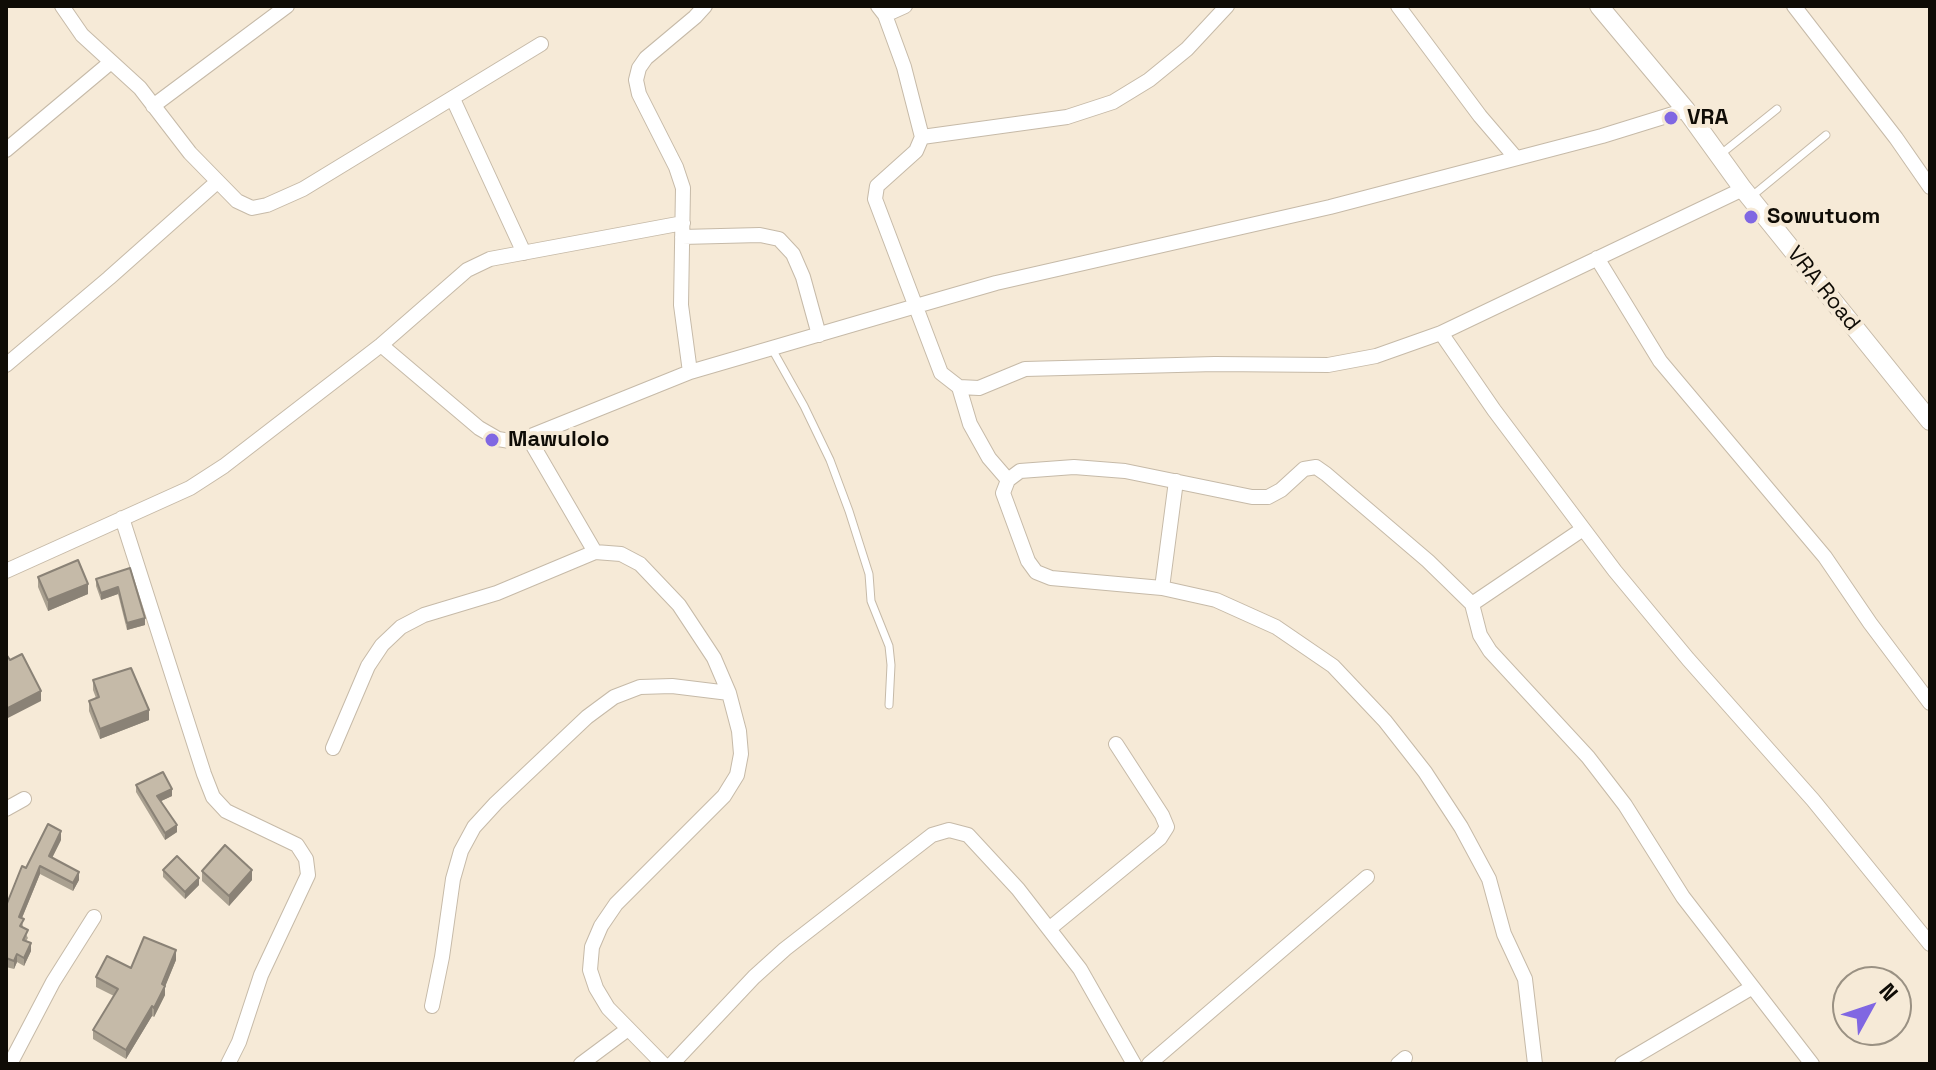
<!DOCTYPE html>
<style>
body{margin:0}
#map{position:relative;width:1936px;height:1070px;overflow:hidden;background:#f6ead7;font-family:"Space Grotesk",sans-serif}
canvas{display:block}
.frame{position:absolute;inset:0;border:8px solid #0f0c06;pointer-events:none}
.north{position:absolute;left:1832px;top:966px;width:80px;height:80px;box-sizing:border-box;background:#f6ead7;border:2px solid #9a9183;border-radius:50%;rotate:50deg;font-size:22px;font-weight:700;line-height:32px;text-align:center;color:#0f0c06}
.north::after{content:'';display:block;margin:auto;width:28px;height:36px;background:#8067e2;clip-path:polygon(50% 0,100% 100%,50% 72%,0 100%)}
</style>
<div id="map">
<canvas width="1936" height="1070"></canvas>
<div class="frame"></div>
<div class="north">N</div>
</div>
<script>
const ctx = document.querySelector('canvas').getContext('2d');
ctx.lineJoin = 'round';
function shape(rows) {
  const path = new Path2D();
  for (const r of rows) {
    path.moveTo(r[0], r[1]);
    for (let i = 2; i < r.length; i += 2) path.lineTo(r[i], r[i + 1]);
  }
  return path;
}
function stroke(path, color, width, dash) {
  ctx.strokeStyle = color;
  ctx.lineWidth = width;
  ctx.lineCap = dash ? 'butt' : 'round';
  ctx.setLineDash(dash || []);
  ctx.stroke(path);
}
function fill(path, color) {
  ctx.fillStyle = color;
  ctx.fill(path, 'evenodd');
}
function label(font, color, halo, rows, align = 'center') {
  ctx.font = font + ' "Space Grotesk",sans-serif';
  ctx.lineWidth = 8;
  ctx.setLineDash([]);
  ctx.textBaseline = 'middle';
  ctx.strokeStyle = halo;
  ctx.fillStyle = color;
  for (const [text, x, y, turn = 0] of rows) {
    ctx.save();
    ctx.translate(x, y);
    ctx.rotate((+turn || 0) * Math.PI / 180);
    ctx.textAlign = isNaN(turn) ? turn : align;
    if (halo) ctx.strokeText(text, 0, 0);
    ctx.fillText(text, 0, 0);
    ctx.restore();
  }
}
const service = shape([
 [1721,154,1777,109],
 [1752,196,1826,135],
 [772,349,804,406,830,460,849,511,869,574,871,601,889,646,891,665,889,705]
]);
const minor = shape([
 [62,6,82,35,140,88,190,153,237,201,252,208,267,205,303,189,541,44],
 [878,6,885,15,904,67,922,137,916,151,877,186,875,199,941,373,959,387,979,388,1025,369,1215,364,1328,365,1376,356,1441,333,1743,189],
 [1398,6,1480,116,1516,158],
 [1794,6,1896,138,1930,187],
 [885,15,905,6],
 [453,99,524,253],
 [153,106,287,6],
 [922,137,1067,117,1113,102,1149,80,1187,49,1227,6],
 [6,150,111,62],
 [682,237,760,235,779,239,793,254,803,277,819,335],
 [1597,258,1660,361,1825,557,1870,623,1930,703],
 [1441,333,1494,410,1615,571,1688,659,1813,800,1930,944],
 [381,345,479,428,498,439,516,442,690,372,923,304,996,283,1330,207,1602,136,1686,110],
 [6,365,109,278,217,182],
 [690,372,681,305,683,188,676,167,639,94,636,80,639,68,646,58,695,17,705,6],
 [959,387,970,424,989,458,1008,480],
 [528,437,595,552,621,554,640,564,679,605,714,658,729,693,739,731,741,754,737,775,724,796,616,904,601,926,592,947,590,970,596,988,608,1008,663,1064],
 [122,518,204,774,213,797,226,811,297,845,306,859,308,875,261,975,239,1042,228,1064],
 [6,571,190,488,224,466,381,345,467,270,490,259,683,223],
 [1162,588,1176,481],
 [1472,604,1583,529],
 [333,748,368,666,382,645,401,627,424,615,497,593,595,552],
 [6,809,24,799],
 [1049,929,1160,838,1167,827,1162,815,1116,744],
 [432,1006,442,957,453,879,461,851,474,827,496,803,587,717,614,697,640,687,672,686,729,693],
 [10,1064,53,982,94,917],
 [581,1064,628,1029],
 [672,1064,754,977,785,949,932,835,949,830,968,835,1018,889,1080,969,1134,1064],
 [1149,1064,1367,877],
 [1398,1064,1405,1058],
 [1535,1064,1525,979,1504,934,1489,879,1461,827,1425,772,1385,721,1333,666,1276,627,1216,600,1162,588,1051,578,1036,572,1028,561,1003,493,1008,480,1020,471,1074,467,1125,471,1252,497,1268,497,1281,490,1304,469,1316,467,1326,474,1428,561,1472,604,1480,635,1490,651,1588,757,1625,805,1683,897,1812,1064],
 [1622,1064,1751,988]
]);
const tertiary = shape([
 [1599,6,1686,110,1743,189,1930,421]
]);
const wall = shape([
 [130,568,145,625,127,630,118,594,101,600,96,586,96,579],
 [38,577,88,594,48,611,38,587],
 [93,680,149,720,100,739,89,711,89,701,96,698,93,690],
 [136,785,172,796,161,801,177,832,165,840,136,792],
 [61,840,52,858,79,880,73,891,40,874,22,918,23,928,28,938,26,941,31,951,24,966,17,962,14,969,6,967,6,906,26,868],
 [163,870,199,885,185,899,163,877],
 [202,871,252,880,229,906,202,881],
 [176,960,165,986,165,995,154,1017,152,1016,126,1059,93,1039,93,1030,114,996,96,987,96,977,131,968]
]);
const shadedWall = shape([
 [88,584,88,594,48,611,48,600],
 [118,587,118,594,101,600,101,593],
 [145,618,145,625,127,630,127,623],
 [41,691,41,701,6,719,6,709],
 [149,710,149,720,100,739,100,729],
 [172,789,172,796,157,803,157,796],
 [177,825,177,832,165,840,165,833],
 [61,831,61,840,49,864,49,856],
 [40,866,40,874,19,925,19,917],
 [252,870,252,880,229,906,229,896],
 [79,872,79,880,73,891,73,883],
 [199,878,199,885,185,899,185,892],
 [31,943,31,951,24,966,24,958],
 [176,950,176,960,165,987,165,995,154,1017,154,1008],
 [17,954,17,962,14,969,14,961],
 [152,1006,152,1016,126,1059,126,1050]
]);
const building = shape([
 [78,560,88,584,48,600,38,577,78,560],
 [130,568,145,618,127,623,118,587,101,593,96,579,130,568],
 [6,654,10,660,22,654,41,691,6,709,6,654],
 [131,668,149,710,100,729,89,701,99,697,93,680,131,668],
 [163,772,172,789,157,796,177,825,165,833,136,785,163,772],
 [48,824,61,831,49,856,79,872,73,883,40,866,19,917,24,919,20,926,28,930,23,940,31,943,24,958,17,954,14,961,6,958,6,906,22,866,26,868,48,824],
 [225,845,252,870,229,896,202,871,225,845],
 [177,856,199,878,185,892,163,870,177,856],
 [144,937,176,950,162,984,165,986,154,1008,152,1006,126,1050,93,1030,118,989,96,977,107,956,131,968,144,937]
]);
const markers = [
 [1671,118,8,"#8067e2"],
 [1751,217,8,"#8067e2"],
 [492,440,8,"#8067e2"]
];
const poiNames = [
 ["VRA",1687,118],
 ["Sowutuom",1767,217],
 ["Mawulolo",508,440]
];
const streetNames = [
 ["VRA Road",1823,289,51]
];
stroke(service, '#c6baa8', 9);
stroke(minor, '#c6baa8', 16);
stroke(tertiary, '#c6baa8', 20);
stroke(service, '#fff', 7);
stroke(minor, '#fff', 14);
stroke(tertiary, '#fff', 18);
fill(wall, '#a9a090');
fill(shadedWall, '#8a8276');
fill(building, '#c5baa8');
stroke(building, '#8a8276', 2);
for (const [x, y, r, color] of markers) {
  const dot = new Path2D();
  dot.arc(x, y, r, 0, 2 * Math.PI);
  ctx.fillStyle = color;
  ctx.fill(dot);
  stroke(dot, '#f6ead7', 3);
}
label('bold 22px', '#0f0c06', '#f6ead7', poiNames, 'left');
label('22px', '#0f0c06', '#f6ead7', streetNames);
</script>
